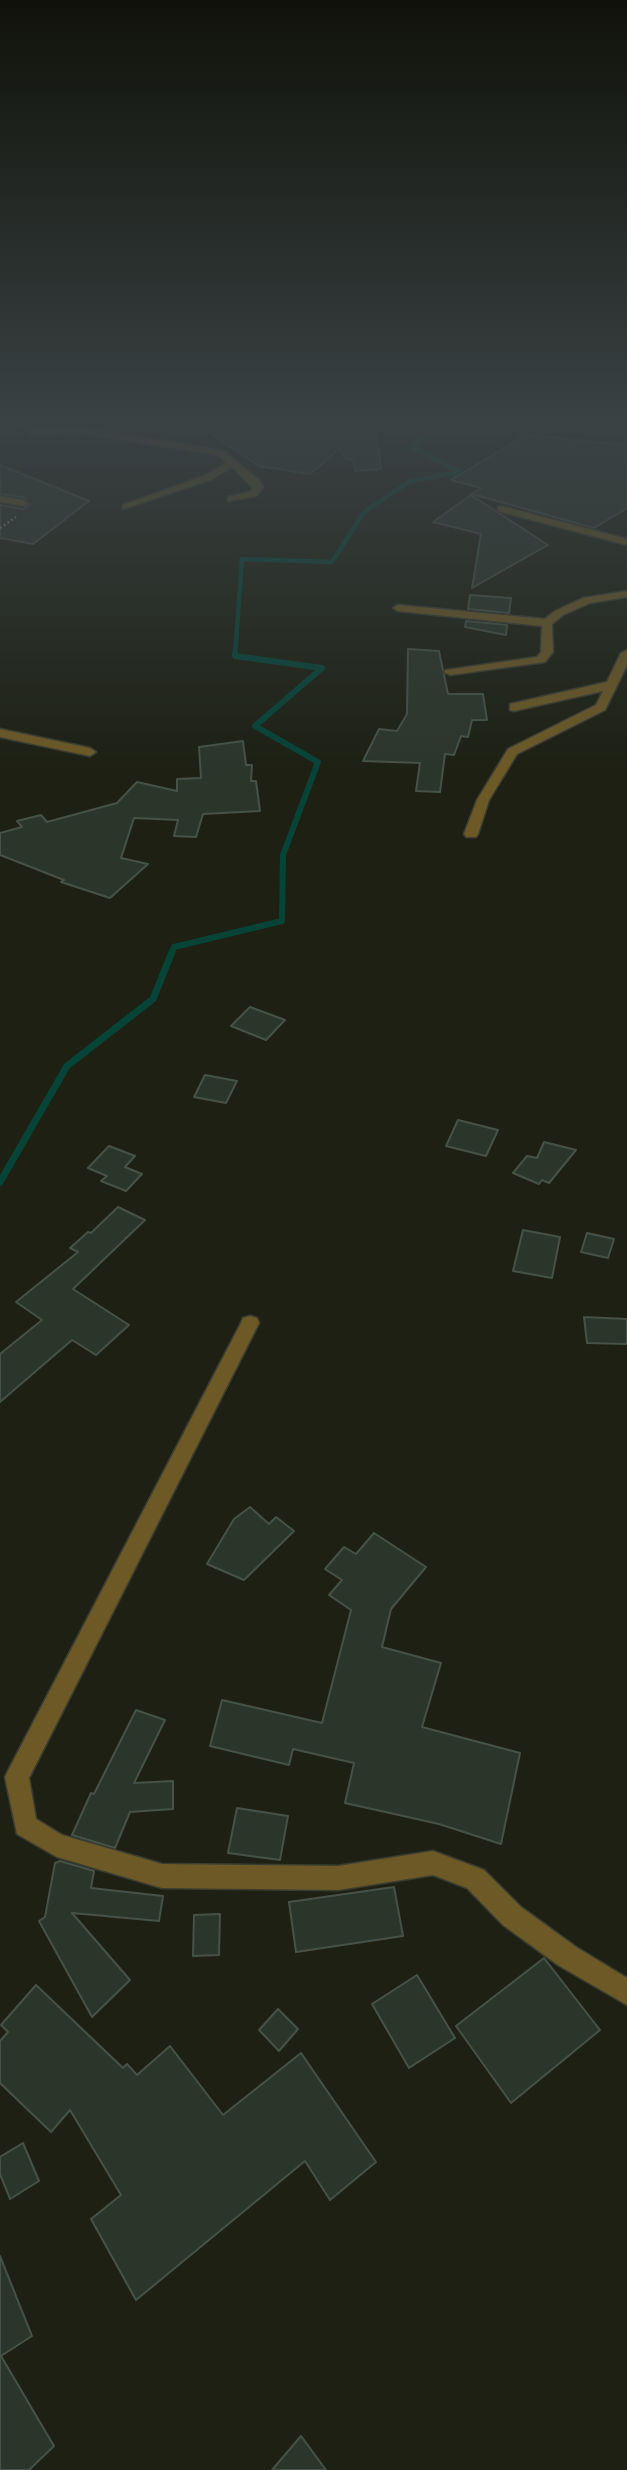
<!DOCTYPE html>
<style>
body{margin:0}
canvas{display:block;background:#1d2013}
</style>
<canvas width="627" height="2470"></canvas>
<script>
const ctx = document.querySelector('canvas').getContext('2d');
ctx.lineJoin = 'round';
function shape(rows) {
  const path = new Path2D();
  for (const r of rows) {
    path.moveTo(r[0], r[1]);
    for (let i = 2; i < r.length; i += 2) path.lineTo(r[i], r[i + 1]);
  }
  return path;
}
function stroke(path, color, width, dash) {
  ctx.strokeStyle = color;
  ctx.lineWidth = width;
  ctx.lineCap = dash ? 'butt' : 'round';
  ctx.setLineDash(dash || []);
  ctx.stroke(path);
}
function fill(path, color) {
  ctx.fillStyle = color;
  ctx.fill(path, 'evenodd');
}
const streamFar2 = shape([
 [235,655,242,559,332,562,364,512,410,481,460,472,412,447,442,422]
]);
const streamFar1 = shape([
 [171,954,174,947,282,921,283,855,318,762,255,726,322,668,235,656,235,653]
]);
const stream = shape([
 [0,1182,67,1066,153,999,172,952]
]);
const building = shape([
 [193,422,375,422,381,469,355,471,353,459,346,459,339,449,310,474,259,466,193,422],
 [526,435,627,445,627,508,594,528,472,494,481,488,451,480,526,435],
 [0,465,57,488,89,501,33,544,0,538,0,505,23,509,30,504,23,497,0,494,0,465],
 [471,495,548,545,472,588,481,534,433,522,471,495],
 [470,595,511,598,509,613,468,609,470,595],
 [466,621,507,625,506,635,465,627,466,621],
 [408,649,439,651,448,694,483,694,487,720,472,720,468,737,461,736,454,755,445,754,440,792,416,791,420,763,363,761,379,729,397,731,407,714,408,649],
 [243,741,246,765,252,765,251,781,256,781,260,811,203,814,196,837,174,836,178,820,134,818,121,858,148,864,110,898,61,882,64,880,0,855,0,833,22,827,17,821,41,815,47,822,117,803,137,782,177,791,177,779,201,778,199,747,243,741],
 [250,1007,285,1020,266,1040,231,1026,250,1007],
 [205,1075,237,1081,226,1103,194,1097,205,1075],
 [458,1120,498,1130,486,1156,446,1146,458,1120],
 [544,1142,576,1150,549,1183,542,1180,539,1184,513,1173,527,1156,537,1158,544,1142],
 [109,1146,135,1156,125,1167,142,1174,126,1191,101,1181,107,1176,88,1168,109,1146],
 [118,1207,145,1220,73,1289,129,1325,96,1355,72,1340,0,1402,0,1354,42,1320,16,1302,78,1252,70,1248,88,1232,91,1233,118,1207],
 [523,1230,560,1237,552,1278,513,1271,523,1230],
 [587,1233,614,1239,608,1258,581,1252,587,1233],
 [584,1317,627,1319,627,1344,587,1343,584,1317],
 [250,1507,269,1524,276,1517,294,1531,244,1580,207,1564,234,1519,250,1507],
 [374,1533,426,1567,391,1609,382,1647,441,1663,422,1727,520,1753,501,1844,439,1824,345,1803,354,1763,293,1749,289,1765,210,1746,222,1700,322,1723,351,1610,329,1595,342,1580,325,1569,344,1547,356,1554,374,1533],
 [136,1710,165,1720,134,1783,173,1781,173,1809,130,1812,115,1848,72,1835,91,1793,94,1794,136,1710],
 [237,1808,288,1816,280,1860,228,1853,237,1808],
 [60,1861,94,1871,91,1888,163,1896,159,1921,72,1913,130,1980,92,2017,39,1921,45,1917,55,1863,60,1861],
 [394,1887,403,1936,296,1952,289,1902,394,1887],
 [220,1914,219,1955,193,1956,194,1915,220,1914],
 [544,1958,600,2030,511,2103,456,2026,544,1958],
 [417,1975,455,2038,409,2068,372,2004,417,1975],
 [36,1985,123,2068,127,2064,137,2075,170,2046,223,2115,301,2053,376,2162,330,2200,305,2161,136,2300,91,2219,121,2195,70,2110,51,2132,0,2083,0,2041,8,2032,1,2025,36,1985],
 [278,2009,298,2029,279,2051,259,2030,278,2009],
 [23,2143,39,2181,10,2199,0,2174,0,2157,23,2143],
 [0,2256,32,2336,1,2356,54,2446,29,2470,0,2470,0,2256],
 [301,2436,326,2470,272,2470,301,2436]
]);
const path = shape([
 [0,528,16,517]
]);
const street = shape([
 [7,422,19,422,35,429,79,427,224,451,260,481,263,488,256,496,228,501,228,497,250,492,253,488,232,467,210,480,123,509,123,505,204,476,227,463,218,455,79,433,34,435,7,422],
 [0,496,23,500,28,503,23,506,0,502,0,496],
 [501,506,627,539,627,545,498,511,498,507,501,506],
 [627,591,627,597,590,603,563,615,552,624,553,652,545,662,450,675,444,672,446,670,537,657,541,652,542,626,398,611,393,608,398,605,545,619,555,611,583,598,627,591],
 [627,650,627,665,605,710,517,754,489,800,478,834,476,837,466,837,464,834,477,800,508,749,596,705,603,691,514,711,510,710,510,704,607,682,621,653,627,650],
 [0,729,90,748,96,752,90,756,0,737,0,729],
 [250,1316,257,1318,259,1323,29,1778,36,1819,62,1835,162,1864,338,1866,433,1851,484,1870,521,1907,576,1947,627,1978,627,2005,558,1965,503,1925,467,1888,433,1875,338,1890,162,1888,57,1857,17,1834,5,1777,9,1769,241,1323,243,1318,250,1316]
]);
stroke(streamFar2, '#064438', 4.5);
stroke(streamFar1, '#064438', 6);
stroke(stream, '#064438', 7);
fill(building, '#2b362b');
stroke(building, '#465247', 2);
stroke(street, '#3a3d31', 3);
stroke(path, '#8c8f85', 2.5, [2, 2.5]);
fill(street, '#6c5926');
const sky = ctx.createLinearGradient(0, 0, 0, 768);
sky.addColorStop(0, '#10120a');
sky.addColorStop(0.55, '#3a4244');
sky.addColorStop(1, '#3a424400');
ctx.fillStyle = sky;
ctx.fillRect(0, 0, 627, 768);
</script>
